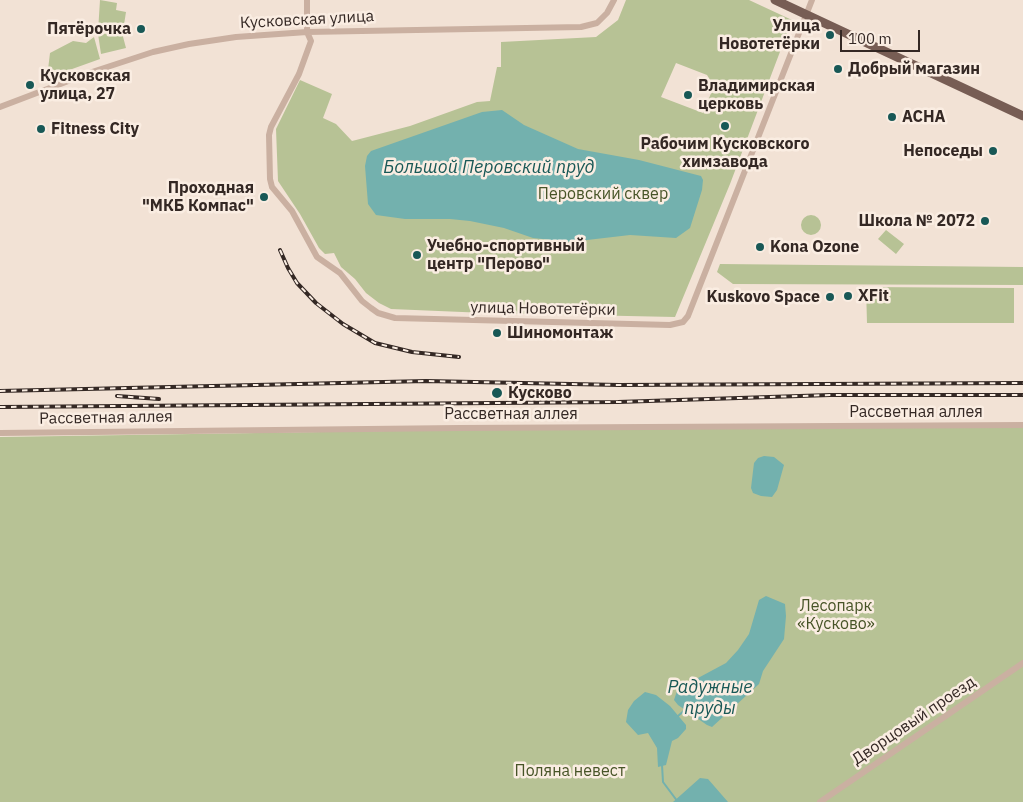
<!DOCTYPE html>
<meta charset="utf-8">
<style>
body{margin:0}
#map{position:relative;width:1023px;height:802px;overflow:hidden;background:#f2e2d5;font-family:"IBM Plex Sans",sans-serif}
canvas{display:block}
.scale{position:absolute;left:840px;top:30px;width:80px;height:22px;box-sizing:border-box;border:2px solid #342824;border-top:0;padding-left:6px;font-size:15px;line-height:18px;white-space:nowrap;color:#342824;-webkit-text-stroke:4px #faede2;paint-order:stroke}
</style>
<div id="map">
<canvas width="1023" height="802"></canvas>
<div class="scale">100 m</div>
</div>
<script>
const ctx = document.querySelector('canvas').getContext('2d');
ctx.lineJoin = 'round';
function fill(path, color) {
  ctx.fillStyle = color;
  ctx.fill(path, 'evenodd');
}
function shape(rows) {
  const path = new Path2D();
  for (const r of rows) {
    if (r.length === 3) {
      path.moveTo(r[0] + r[2], r[1]);
      path.arc(r[0], r[1], r[2], 0, 2 * Math.PI);
      continue;
    }
    path.moveTo(r[0], r[1]);
    for (let i = 2; i < r.length; i += 2) path.lineTo(r[i], r[i + 1]);
  }
  return path;
}
function stroke(path, color, width, dash) {
  ctx.strokeStyle = color;
  ctx.lineWidth = width;
  ctx.lineCap = dash ? 'butt' : 'round';
  ctx.setLineDash(dash || []);
  ctx.stroke(path);
}
function label(font, color, halo, rows, align = 'center') {
  ctx.font = font + ' "IBM Plex Sans",sans-serif';
  ctx.lineWidth = 5;
  ctx.setLineDash([]);
  ctx.textBaseline = 'middle';
  ctx.strokeStyle = halo;
  ctx.fillStyle = color;
  for (const [text, x, y, turn = 0] of rows) {
    ctx.save();
    ctx.translate(x, y);
    ctx.rotate((+turn || 0) * Math.PI / 180);
    ctx.textAlign = isNaN(turn) ? turn : align;
    if (halo) ctx.strokeText(text, 0, 0);
    ctx.fillText(text, 0, 0);
    ctx.restore();
  }
}
const green = shape([
 [100,0,117,3,116,10,126,12,123,31,98,32],
 [626,0,749,0,792,20,730,184,675,317,486,313,391,309,379,303,366,293,355,279,341,267,334,253,325,254,319,248,300,214,278,181,276,129,300,80,332,94,323,118,336,124,352,141,356,140,410,126,477,102,490,101,497,67,501,67,501,42,596,37,618,20],
 [676,63,707,75,714,86,703,113,661,97],
 [122,33,126,48,101,54,98,34],
 [94,37,100,59,47,78,50,53,73,41,86,43],
 [811,225,10],
 [886,230,904,244,896,254,878,239],
 [720,264,1023,267,1023,285,733,284,717,272],
 [866,287,1014,288,1014,323,867,323],
 [1023,427,1023,802,0,802,0,437,449,430]
]);
const water = shape([
 [502,110,524,125,578,149,639,160,701,176,703,180,702,190,690,228,676,238,630,235,570,242,533,238,504,228,470,221,450,219,405,219,376,215,368,204,365,166,367,156,371,151,482,112],
 [764,456,774,457,784,465,777,490,772,497,761,496,753,493,751,488,754,463,758,458],
 [766,596,785,604,786,616,784,639,763,671,759,684,712,727,707,725,678,705,674,700,677,691,683,683,698,678,726,663,738,650,749,634,759,600],
 [645,692,656,695,670,706,686,725,686,729,678,738,672,741,666,765,658,767,657,748,648,733,638,735,626,722,628,710,634,701],
 [700,778,708,779,728,802,673,802]
]);
const stream = shape([
 [678,716,686,709],
 [662,765,663,782,678,802]
]);
const minor = shape([
 [307,0,307,32,311,41,299,74,271,127,269,135,270,179,272,187,292,211,317,257,340,273,362,301,371,308,378,313,395,318,670,325,683,322,688,316,812,0],
 [0,107,92,72,153,52,189,44,236,37,307,32,581,27,597,23,607,13,614,0],
 [0,433,459,428,1023,425],
 [820,802,1023,663]
]);
const major = shape([
 [775,0,1023,116]
]);
const rail = shape([
 [280,250,288,268,297,283,316,303,343,324,375,343,412,352,459,357],
 [0,391,426,381,619,385,1023,383],
 [117,396,159,399],
 [0,407,618,402,830,395,1023,395]
]);
const markers = [
 [141,29,5,"#185856"],
 [830,35,5,"#185856"],
 [838,69,5,"#185856"],
 [30,85,5,"#185856"],
 [688,95,5,"#185856"],
 [892,117,5,"#185856"],
 [725,126,5,"#185856"],
 [41,129,5,"#185856"],
 [993,151,5,"#185856"],
 [264,197,5,"#185856"],
 [985,221,5,"#185856"],
 [760,247,5,"#185856"],
 [417,255,5,"#185856"],
 [848,296,5,"#185856"],
 [830,297,5,"#185856"],
 [497,333,5,"#185856"],
 [497,393,6,"#185856"]
];
const streetNames = [
 ["Кусковская улица",307,20,-3],
 ["улица Новотетёрки",543,309,1],
 ["Рассветная аллея",916,412],
 ["Рассветная аллея",511,414],
 ["Рассветная аллея",106,418,-1],
 ["Дворцовый проезд",914,721,-34]
];
const poiNames = [
 ["Улица",820,26,"right"],
 ["Новотетёрки",820,44,"right"],
 ["Пятёрочка",131,29,"right"],
 ["Добрый магазин",848,69],
 ["Кусковская",40,76],
 ["улица, 27",40,94],
 ["Владимирская",698,86],
 ["церковь",698,104],
 ["АСНА",902,117],
 ["Fitness City",51,129],
 ["Рабочим Кусковского",725,144,"center"],
 ["химзавода",725,162,"center"],
 ["Непоседы",983,151,"right"],
 ["Проходная",254,188,"right"],
 ["\"МКБ Компас\"",254,206,"right"],
 ["Школа № 2072",975,221,"right"],
 ["Учебно-спортивный",427,246],
 ["центр \"Перово\"",427,264],
 ["Kona Ozone",770,247],
 ["XFit",858,296],
 ["Kuskovo Space",820,297,"right"],
 ["Шиномонтаж",507,333],
 ["Кусково",508,393]
];
const parkNames = [
 ["Перовский сквер",603,194],
 ["Лесопарк",836,606],
 ["«Кусково»",836,624],
 ["Поляна невест",570,771]
];
const waterNames = [
 ["Большой Перовский пруд",489,168],
 ["Радужные",710,688],
 ["пруды",710,709]
];
fill(green, '#b7c295');
fill(water, '#73b1ae');
stroke(stream, '#73b1ae', 2);
stroke(minor, '#cab0a1', 6);
stroke(major, '#775d54', 9);
stroke(rail, '#342824', 4);
stroke(rail, '#faede2', 2, [5.5]);
for (const [x, y, r, color] of markers) {
  const dot = new Path2D();
  dot.arc(x, y, r, 0, 2 * Math.PI);
  ctx.fillStyle = color;
  ctx.fill(dot);
  stroke(dot, '#faede2', 2);
}
label('16px', '#342824', '#faede2', streetNames);
label('bold 16px', '#342824', '#faede2', poiNames, 'left');
label('16px', '#475427', '#faede2', parkNames);
label('italic 18px', '#185856', '#faede2', waterNames);
</script>
